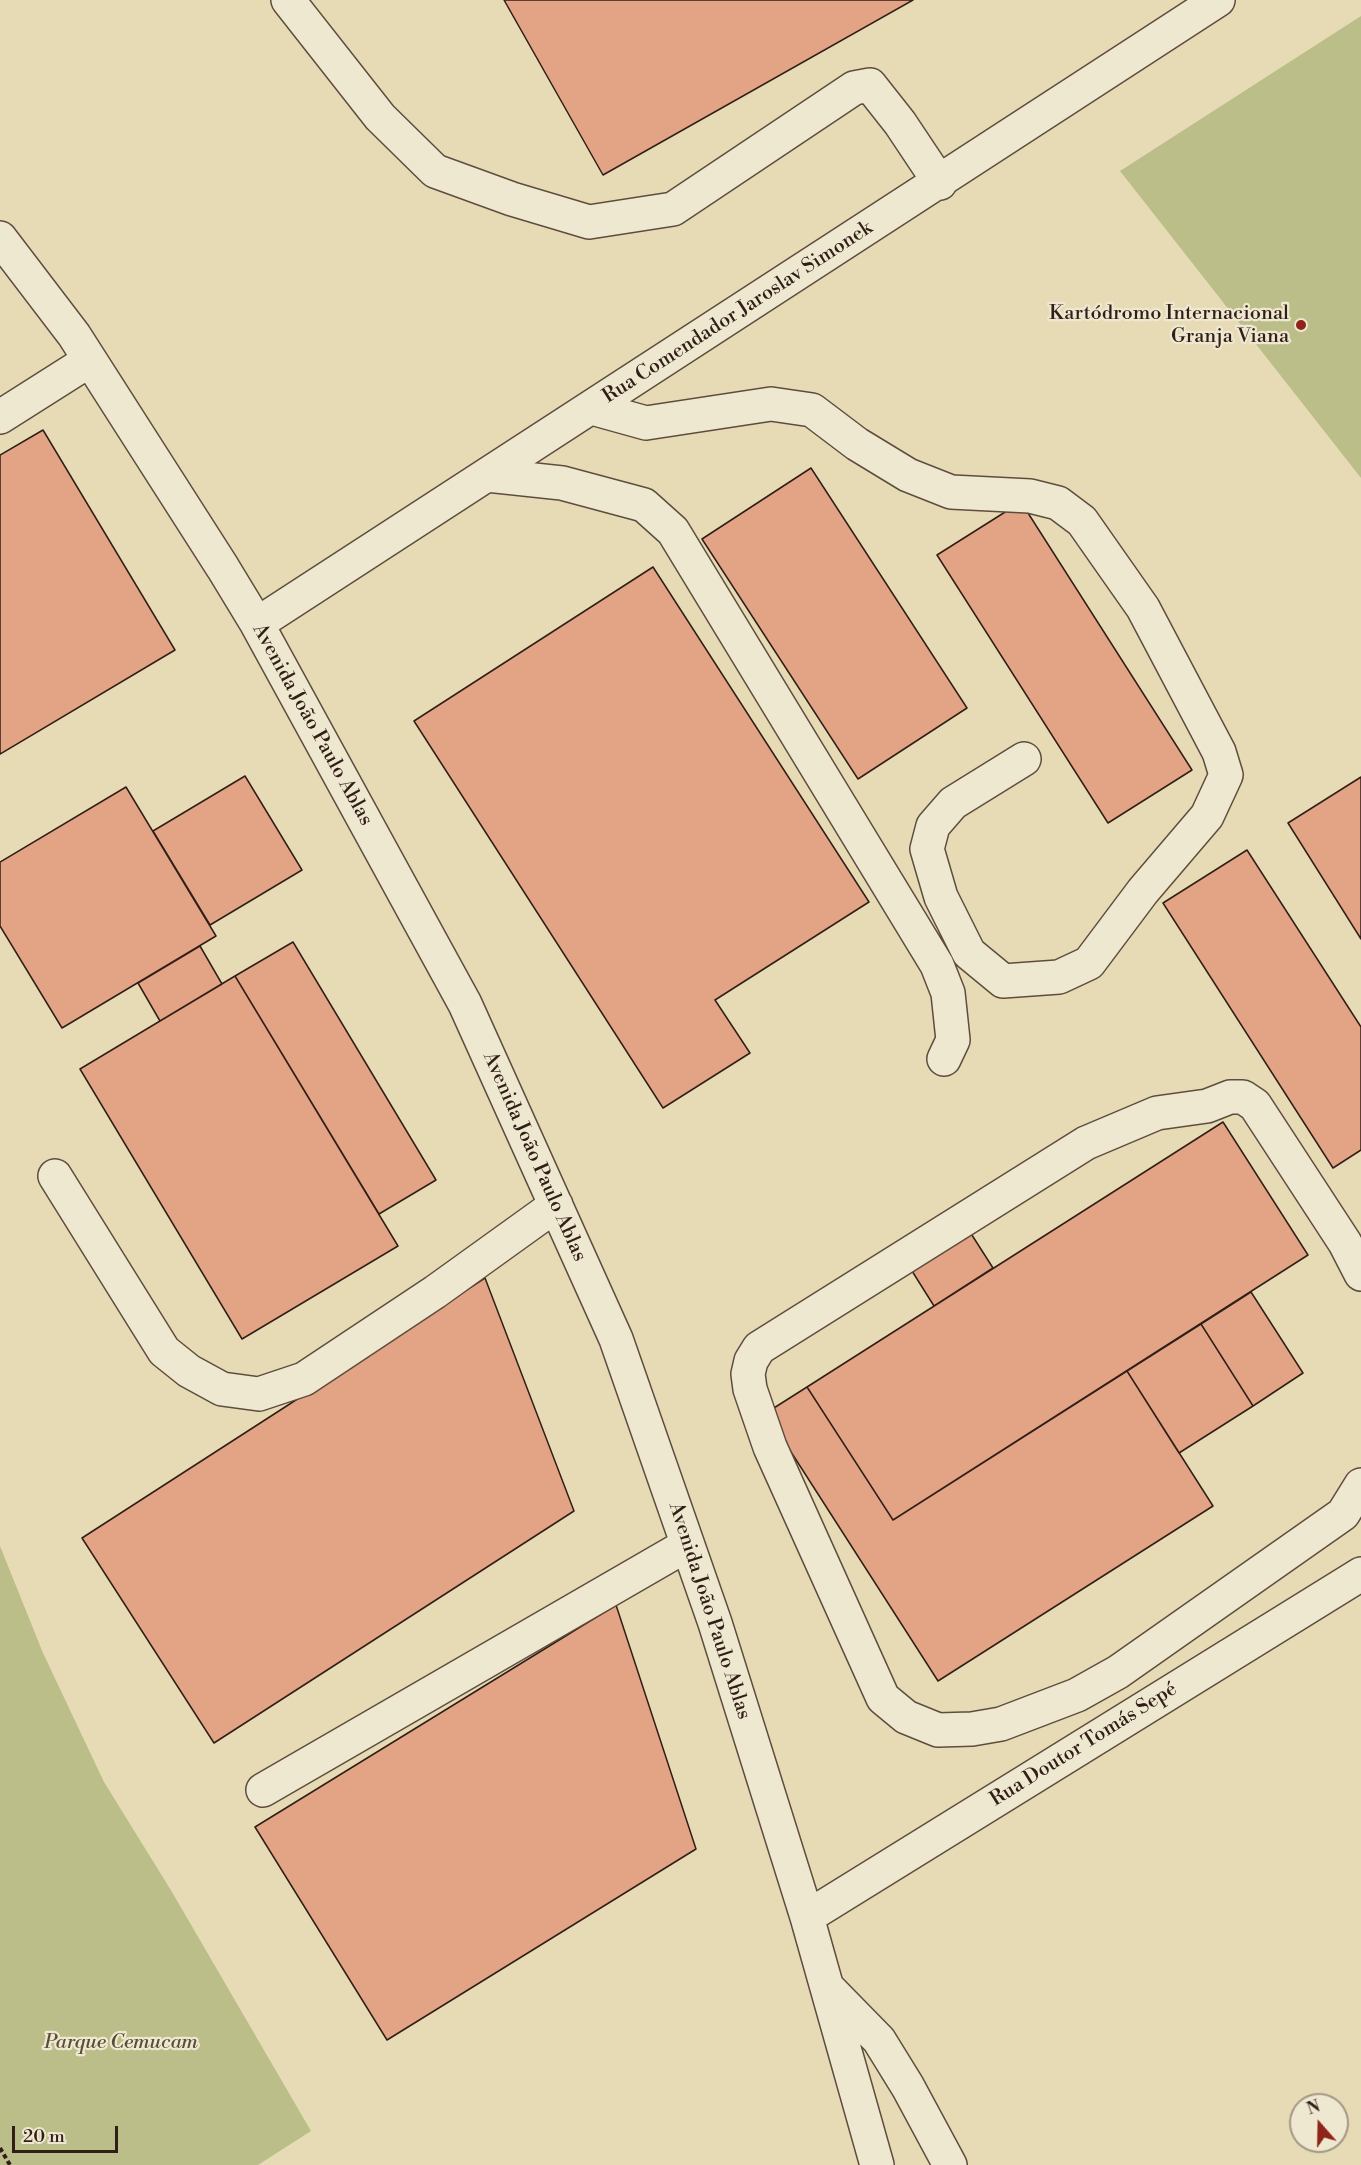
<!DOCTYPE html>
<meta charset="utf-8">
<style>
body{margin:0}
#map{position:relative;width:1361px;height:2165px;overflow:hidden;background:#e7dbb6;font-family:"Libre Bodoni",serif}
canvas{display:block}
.north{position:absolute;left:1289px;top:2093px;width:60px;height:60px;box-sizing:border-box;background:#efe8d0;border:2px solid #a39786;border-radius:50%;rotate:340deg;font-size:16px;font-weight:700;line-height:24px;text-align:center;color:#301e17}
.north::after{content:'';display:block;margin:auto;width:21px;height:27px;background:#8f2418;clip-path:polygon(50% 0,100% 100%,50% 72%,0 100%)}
.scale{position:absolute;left:12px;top:2126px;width:106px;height:27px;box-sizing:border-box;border:3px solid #301e17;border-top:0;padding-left:8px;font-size:18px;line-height:21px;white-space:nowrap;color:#301e17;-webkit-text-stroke:4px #efe8d0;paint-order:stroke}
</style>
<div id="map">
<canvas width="1361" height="2165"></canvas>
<div class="north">N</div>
<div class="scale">20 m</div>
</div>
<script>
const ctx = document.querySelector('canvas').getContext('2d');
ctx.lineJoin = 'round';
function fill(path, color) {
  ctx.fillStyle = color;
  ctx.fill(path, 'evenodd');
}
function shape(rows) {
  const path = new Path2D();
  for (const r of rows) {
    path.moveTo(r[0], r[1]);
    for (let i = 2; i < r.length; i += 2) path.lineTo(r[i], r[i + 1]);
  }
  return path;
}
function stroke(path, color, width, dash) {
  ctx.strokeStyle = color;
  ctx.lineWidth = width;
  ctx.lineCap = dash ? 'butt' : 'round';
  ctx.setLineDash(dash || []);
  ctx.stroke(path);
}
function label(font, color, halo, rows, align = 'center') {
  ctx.font = font + ' "Libre Bodoni",serif';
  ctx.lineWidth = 4.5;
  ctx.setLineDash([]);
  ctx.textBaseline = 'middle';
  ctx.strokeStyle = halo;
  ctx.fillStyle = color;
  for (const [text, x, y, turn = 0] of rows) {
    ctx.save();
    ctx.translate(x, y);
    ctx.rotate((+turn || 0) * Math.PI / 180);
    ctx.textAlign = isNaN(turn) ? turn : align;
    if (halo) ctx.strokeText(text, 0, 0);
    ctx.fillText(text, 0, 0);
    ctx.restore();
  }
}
const green = shape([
 [1361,16,1361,478,1120,171],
 [0,1546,43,1653,104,1782,172,1892,311,2131,258,2165,0,2165]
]);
const building = shape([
 [504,0,913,0,603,175,504,0],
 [43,430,175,650,0,754,0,455,43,430],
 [811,468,967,708,858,779,702,539,811,468],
 [1021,502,1192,770,1108,823,937,555,1021,502],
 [653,567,869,902,715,1000,750,1053,663,1108,414,721,653,567],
 [245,776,302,870,210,925,153,831,245,776],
 [1361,777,1361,939,1288,823,1361,777],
 [126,787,216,936,62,1028,0,926,0,862,126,787],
 [1247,850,1361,1027,1361,1150,1333,1168,1163,903,1247,850],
 [293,942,436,1180,379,1214,235,976,293,942],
 [200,946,222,984,160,1021,138,983,200,946],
 [235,976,398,1246,242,1339,80,1069,235,976],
 [1223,1122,1308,1255,893,1520,807,1387,1223,1122],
 [970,1232,993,1268,934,1306,912,1271,970,1232],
 [485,1278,574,1511,214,1743,82,1538,485,1278],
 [1251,1292,1303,1373,1253,1406,1201,1324,1251,1292],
 [1201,1324,1253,1406,1179,1453,1127,1371,1201,1324],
 [1127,1371,1213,1506,938,1681,766,1413,807,1387,893,1520,1127,1371],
 [616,1605,696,1849,387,2040,255,1827,616,1605]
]);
const path = shape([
 [0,2148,10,2165]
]);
const minor = shape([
 [288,0,380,117,435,171,512,199,589,222,673,209,854,88,870,85,900,123,940,183],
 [0,238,74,335,223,568,257,624,465,1004,616,1339,715,1623,807,1917,877,2165],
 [592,408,646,423,771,404,812,410,857,444,908,475,951,492,1030,496,1058,503,1082,521,1143,608,1219,752,1226,775,1207,816,1143,891,1089,963,1059,977,1003,981,969,953,941,897,927,849,933,826,953,803,1024,759],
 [0,417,90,360],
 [487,475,562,483,644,505,673,531,937,965,948,993,953,1040,944,1059],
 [257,624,1218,0],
 [55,1176,164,1351,189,1371,222,1389,259,1394,304,1379,435,1292,556,1205],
 [1361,1274,1345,1243,1255,1105,1243,1097,1230,1097,1207,1106,1157,1113,1086,1143,759,1348,751,1361,748,1374,750,1389,770,1447,883,1698,906,1717,938,1730,972,1729,1001,1724,1077,1695,1118,1672,1343,1514,1361,1485],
 [263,1790,687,1545],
 [807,1917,1361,1574],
 [830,1990,879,2040,908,2087,950,2165]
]);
const markers = [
 [1301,325,6,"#8f2418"]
];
const streetNames = [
 ["Rua Comendador Jaroslav Simonek",738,313,-33],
 ["Avenida João Paulo Ablas",312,725,61],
 ["Avenida João Paulo Ablas",534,1157,66],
 ["Avenida João Paulo Ablas",709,1611,72],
 ["Rua Doutor Tomás Sepé",1084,1745,-32]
];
const poiNames = [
 ["Kartódromo Internacional",1289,314],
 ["Granja Viana",1289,337]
];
const parkNames = [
 ["Parque Cemucam",121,2043]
];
fill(green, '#bcbe89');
fill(building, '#e3a486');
stroke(building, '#301e17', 1.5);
stroke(minor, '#5e4d3f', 36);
stroke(path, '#301e17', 4, [4.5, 3]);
stroke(minor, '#efe8d0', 33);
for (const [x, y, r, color] of markers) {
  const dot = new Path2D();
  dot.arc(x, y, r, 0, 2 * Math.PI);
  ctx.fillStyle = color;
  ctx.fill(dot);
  stroke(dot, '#efe8d0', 2);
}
label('20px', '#301e17', '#efe8d0', streetNames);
label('20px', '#301e17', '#efe8d0', poiNames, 'right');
label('italic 20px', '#5a4e39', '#efe8d0', parkNames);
</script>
